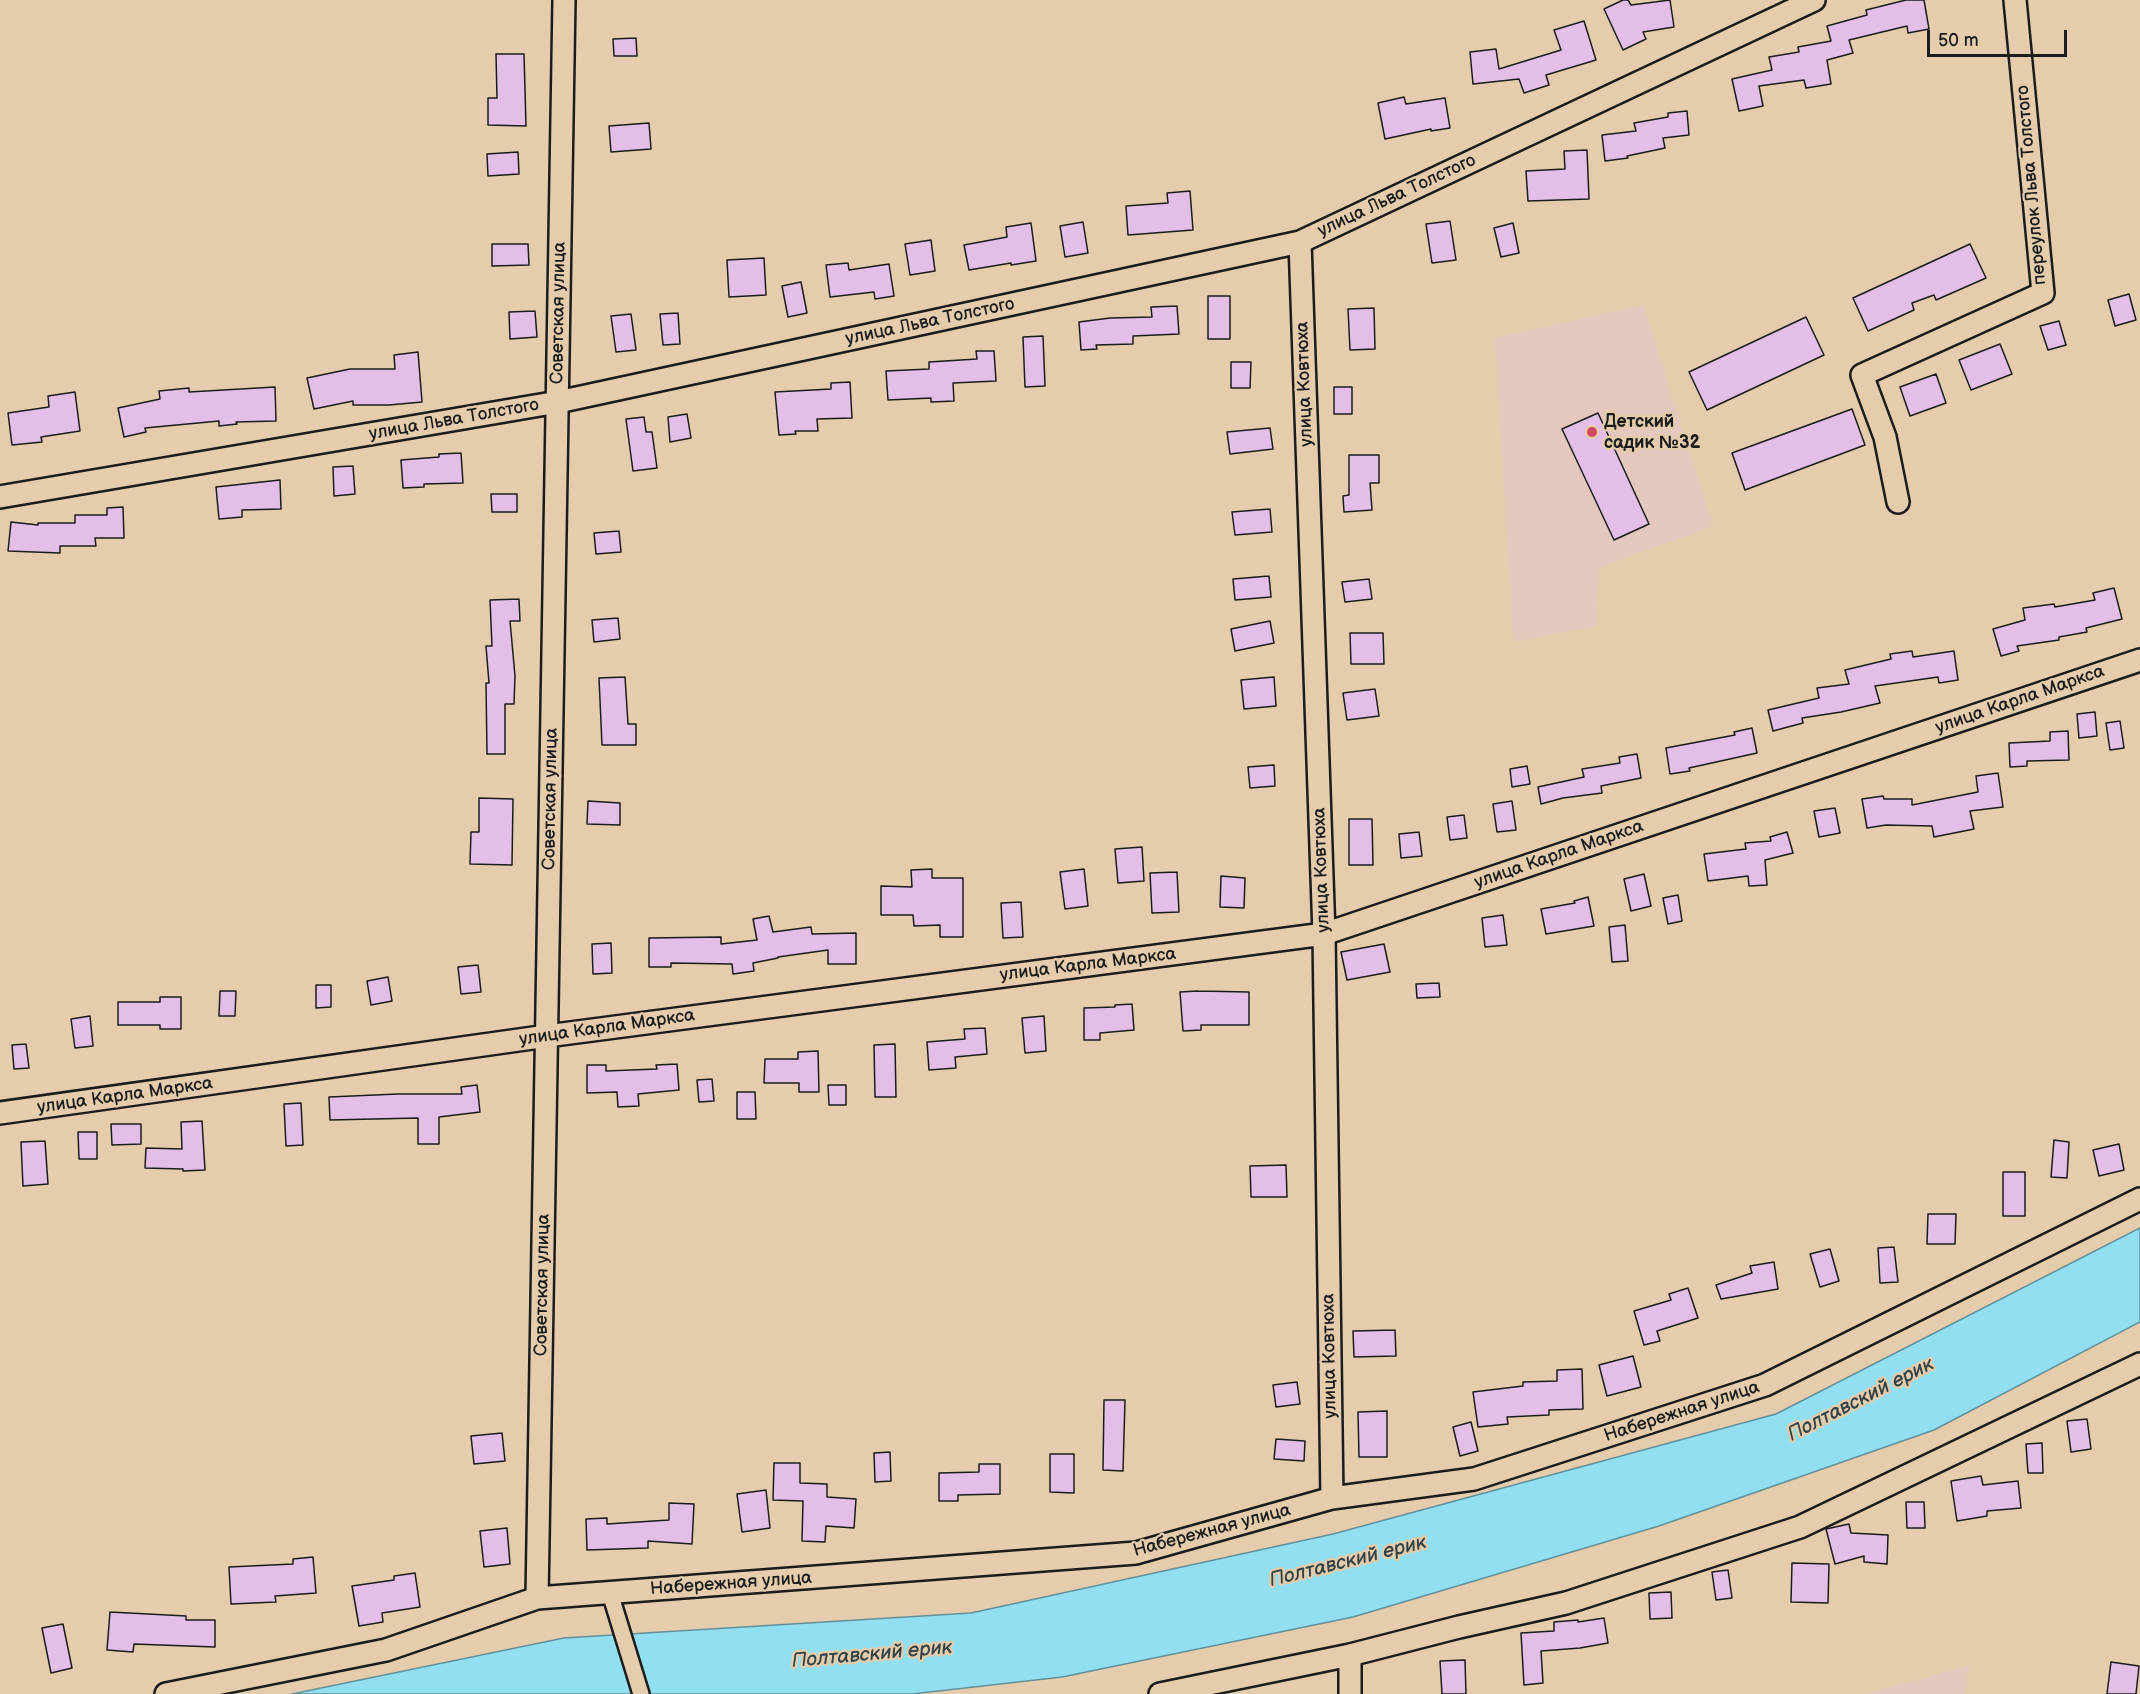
<!DOCTYPE html>
<meta charset="utf-8">
<style>
body{margin:0}
#map{position:relative;width:2140px;height:1694px;overflow:hidden;background:#e4ccac;font-family:"Balsamiq Sans",sans-serif}
canvas{display:block}
.scale{position:absolute;left:1927px;top:30px;width:140px;height:27px;box-sizing:border-box;border:3px solid #1c1c1c;border-top:0;padding-left:8px;font-size:18px;line-height:21px;white-space:nowrap;color:#1c1c1c;-webkit-text-stroke:4px #e4ccac;paint-order:stroke}
</style>
<div id="map">
<canvas width="2140" height="1694"></canvas>
<div class="scale">50 m</div>
</div>
<script>
const ctx = document.querySelector('canvas').getContext('2d');
ctx.lineJoin = 'round';
function fill(path, color) {
  ctx.fillStyle = color;
  ctx.fill(path, 'evenodd');
}
function shape(rows) {
  const path = new Path2D();
  for (const r of rows) {
    path.moveTo(r[0], r[1]);
    for (let i = 2; i < r.length; i += 2) path.lineTo(r[i], r[i + 1]);
  }
  return path;
}
function stroke(path, color, width, dash) {
  ctx.strokeStyle = color;
  ctx.lineWidth = width;
  ctx.lineCap = dash ? 'butt' : 'round';
  ctx.setLineDash(dash || []);
  ctx.stroke(path);
}
function label(font, color, halo, rows, align = 'center') {
  ctx.font = font + ' "Balsamiq Sans",sans-serif';
  ctx.lineWidth = 4.5;
  ctx.setLineDash([]);
  ctx.textBaseline = 'middle';
  ctx.strokeStyle = halo;
  ctx.fillStyle = color;
  for (const [text, x, y, turn = 0] of rows) {
    ctx.save();
    ctx.translate(x, y);
    ctx.rotate((+turn || 0) * Math.PI / 180);
    ctx.textAlign = isNaN(turn) ? turn : align;
    if (halo) ctx.strokeText(text, 0, 0);
    ctx.fillText(text, 0, 0);
    ctx.restore();
  }
}
const built = shape([
 [1643,305,1713,526,1598,568,1597,626,1513,642,1495,338],
 [1969,1666,1965,1694,1865,1694]
]);
const water = shape([
 [2140,1228,2140,1322,1934,1430,1659,1526,1353,1617,1062,1677,912,1694,292,1694,564,1638,971,1613,1333,1534,1776,1414,2140,1228]
]);
const building = shape([
 [1623,0,1628,0,1631,5,1670,0,1674,27,1643,32,1646,39,1623,50,1604,9,1623,0],
 [1906,0,1924,0,1929,29,1908,33,1907,26,1849,40,1853,53,1827,60,1831,84,1806,88,1804,80,1759,86,1763,106,1739,111,1732,79,1772,70,1769,57,1799,52,1798,47,1831,41,1827,26,1867,15,1866,10,1906,0],
 [1584,21,1596,60,1546,75,1549,85,1524,93,1519,79,1473,84,1470,52,1496,49,1499,69,1561,50,1554,30,1584,21],
 [636,38,637,56,614,56,613,39,636,38],
 [496,54,524,54,526,126,488,125,488,98,497,98,496,54],
 [1404,97,1406,104,1445,98,1450,128,1431,131,1431,129,1385,139,1378,103,1404,97],
 [1687,111,1689,135,1663,138,1665,148,1627,156,1628,158,1605,161,1602,135,1636,131,1634,123,1668,117,1668,113,1687,111],
 [649,123,651,149,611,152,609,126,649,123],
 [1587,150,1589,199,1528,201,1526,171,1565,169,1564,151,1587,150],
 [518,152,519,174,488,176,487,154,518,152],
 [1190,191,1193,230,1128,235,1126,206,1168,203,1167,193,1190,191],
 [1450,221,1456,260,1432,263,1426,224,1450,221],
 [1083,222,1088,253,1065,257,1060,226,1083,222],
 [1031,223,1036,261,1011,265,1011,263,969,270,964,245,1007,237,1006,227,1031,223],
 [1513,223,1519,253,1501,257,1494,228,1513,223],
 [931,240,935,271,910,275,905,244,931,240],
 [492,244,528,244,529,265,492,266,492,244],
 [1970,244,1986,278,1936,300,1934,295,1912,303,1914,310,1868,331,1853,298,1970,244],
 [764,258,766,295,729,297,727,260,764,258],
 [848,263,849,270,889,264,894,296,875,299,874,292,830,297,826,265,848,263],
 [801,282,807,313,788,317,782,286,801,282],
 [2129,294,2136,320,2115,326,2108,300,2129,294],
 [1208,296,1230,296,1230,339,1208,339,1208,296],
 [1177,306,1179,334,1133,336,1133,344,1096,345,1097,349,1081,350,1079,322,1110,318,1152,317,1151,307,1177,306],
 [1374,308,1375,349,1350,350,1348,309,1374,308],
 [535,311,537,337,510,339,509,312,535,311],
 [678,313,680,344,663,345,660,314,678,313],
 [631,314,636,350,616,352,611,316,631,314],
 [1806,317,1824,355,1707,410,1689,372,1806,317],
 [2059,321,2066,345,2048,350,2040,326,2059,321],
 [1043,336,1045,386,1025,387,1023,337,1043,336],
 [2000,344,2012,374,1971,390,1959,360,2000,344],
 [976,351,994,351,996,381,953,383,954,401,931,402,931,398,888,400,886,371,929,369,929,362,977,359,976,351],
 [418,352,422,402,389,405,353,405,353,401,314,409,307,378,350,369,395,369,394,355,418,352],
 [1231,362,1251,362,1250,388,1231,388,1231,362],
 [1936,374,1946,403,1910,416,1900,387,1936,374],
 [850,382,852,418,817,419,818,431,795,431,796,434,779,435,775,392,831,389,831,383,850,382],
 [275,387,276,421,236,422,237,424,219,426,219,421,145,428,146,432,124,437,118,408,160,399,159,391,189,388,189,392,275,387],
 [1334,387,1352,387,1352,414,1334,414,1334,387],
 [75,392,80,431,41,437,42,442,12,445,8,413,49,407,48,396,75,392],
 [1852,409,1865,445,1745,490,1732,453,1852,409],
 [1598,413,1649,524,1614,540,1562,429,1598,413],
 [687,414,691,438,670,442,668,417,687,414],
 [644,417,646,432,652,432,657,468,633,471,626,419,644,417],
 [1270,428,1273,449,1230,454,1227,432,1270,428],
 [461,453,463,483,424,484,424,487,403,488,401,460,439,457,439,454,461,453],
 [1349,455,1379,455,1379,483,1370,483,1372,510,1344,512,1343,496,1349,495,1349,455],
 [353,466,355,494,334,496,333,467,353,466],
 [280,480,281,509,242,510,242,517,219,519,216,487,280,480],
 [491,494,517,494,517,512,492,512,491,494],
 [123,507,124,538,95,538,96,546,60,546,60,553,8,551,11,522,38,525,38,523,75,523,75,515,107,515,107,508,123,507],
 [1270,509,1272,532,1235,535,1232,512,1270,509],
 [619,531,621,552,596,554,594,533,619,531],
 [1269,576,1271,597,1235,600,1233,579,1269,576],
 [1369,579,1372,599,1345,602,1342,582,1369,579],
 [2114,588,2122,619,2086,628,2087,632,2059,637,2059,640,2017,646,2019,651,2001,656,1993,629,2025,620,2023,608,2054,604,2055,607,2095,600,2093,593,2114,588],
 [519,599,520,621,510,621,515,676,514,704,505,704,505,754,487,754,486,683,489,683,486,646,492,646,490,600,519,599],
 [618,618,620,639,594,642,592,620,618,618],
 [1270,621,1274,643,1235,651,1231,629,1270,621],
 [1350,633,1383,633,1384,664,1351,664,1350,633],
 [1912,651,1913,657,1954,651,1958,680,1939,683,1938,677,1875,686,1880,703,1841,712,1802,718,1803,723,1773,731,1768,710,1819,698,1817,688,1849,684,1845,670,1891,659,1890,654,1912,651],
 [625,677,628,724,636,724,636,745,602,745,599,678,625,677],
 [1274,677,1276,706,1244,709,1241,680,1274,677],
 [1375,689,1379,716,1347,720,1343,693,1375,689],
 [2095,712,2097,736,2079,738,2077,714,2095,712],
 [2120,721,2124,748,2110,750,2106,723,2120,721],
 [1752,728,1757,753,1689,768,1690,771,1670,774,1666,748,1735,735,1734,732,1752,728],
 [2068,731,2069,760,2027,761,2027,766,2010,767,2009,743,2050,741,2050,732,2068,731],
 [1637,754,1641,778,1601,786,1602,793,1563,798,1541,804,1538,787,1584,777,1582,769,1620,763,1619,757,1637,754],
 [1274,765,1275,786,1250,788,1248,767,1274,765],
 [1527,766,1530,784,1512,787,1510,769,1527,766],
 [1998,773,2003,807,1970,811,1974,829,1934,837,1932,826,1886,825,1867,828,1862,799,1883,796,1884,799,1912,799,1912,805,1978,792,1976,776,1998,773],
 [479,798,513,799,512,865,470,864,471,832,479,832,479,798],
 [588,801,620,803,620,825,587,824,588,801],
 [1512,801,1516,830,1497,832,1493,804,1512,801],
 [1835,808,1840,833,1819,837,1814,811,1835,808],
 [1464,815,1467,838,1450,840,1447,817,1464,815],
 [1349,819,1372,819,1373,865,1349,865,1349,819],
 [1419,832,1422,856,1401,858,1399,834,1419,832],
 [1787,832,1793,853,1765,860,1767,885,1749,886,1748,876,1708,881,1704,854,1746,849,1745,843,1771,841,1770,837,1787,832],
 [1142,847,1144,881,1118,883,1115,849,1142,847],
 [932,869,932,878,963,878,963,937,940,937,940,925,914,926,913,915,881,915,881,886,912,887,911,870,932,869],
 [1084,869,1088,906,1065,909,1060,872,1084,869],
 [1177,872,1179,912,1152,913,1150,873,1177,872],
 [1644,874,1651,906,1631,911,1624,879,1644,874],
 [1221,876,1245,878,1244,908,1220,907,1221,876],
 [1678,895,1682,921,1668,924,1663,898,1678,895],
 [1588,897,1594,926,1546,934,1541,909,1575,903,1574,901,1588,897],
 [1021,902,1023,937,1003,938,1001,903,1021,902],
 [1503,915,1507,945,1485,947,1482,918,1503,915],
 [769,916,773,932,811,927,812,934,856,933,856,964,828,964,828,950,778,957,778,958,753,963,754,971,733,974,732,964,671,963,671,967,649,967,649,938,721,937,721,944,757,940,753,919,769,916],
 [1625,925,1628,961,1612,962,1609,927,1625,925],
 [611,943,612,973,593,974,592,944,611,943],
 [1384,944,1390,972,1347,980,1341,952,1384,944],
 [478,965,481,992,461,994,458,967,478,965],
 [388,977,392,1001,371,1005,367,981,388,977],
 [1439,983,1440,997,1417,998,1416,984,1439,983],
 [316,985,331,985,331,1007,316,1008,316,985],
 [220,991,236,991,235,1016,219,1016,220,991],
 [1198,991,1249,992,1249,1025,1201,1025,1201,1030,1183,1031,1180,992,1198,991],
 [160,997,181,997,181,1029,160,1029,160,1025,118,1025,118,1002,160,1002,160,997],
 [1132,1004,1134,1030,1100,1033,1100,1040,1084,1040,1084,1008,1115,1007,1115,1005,1132,1004],
 [90,1016,93,1046,75,1048,71,1019,90,1016],
 [1044,1016,1046,1051,1025,1053,1022,1018,1044,1016],
 [985,1028,987,1054,955,1057,956,1068,929,1070,927,1042,965,1039,964,1029,985,1028],
 [26,1044,29,1068,14,1069,12,1045,26,1044],
 [895,1044,896,1097,875,1097,874,1045,895,1044],
 [818,1051,819,1092,799,1092,799,1083,764,1083,765,1059,798,1059,798,1052,818,1051],
 [677,1064,679,1090,638,1094,639,1106,618,1107,617,1092,587,1093,587,1065,606,1065,606,1071,657,1069,656,1065,677,1064],
 [712,1079,714,1101,699,1102,697,1080,712,1079],
 [477,1085,480,1112,439,1117,439,1144,418,1144,418,1118,330,1120,329,1097,398,1094,462,1094,461,1087,477,1085],
 [828,1085,846,1085,846,1105,829,1105,828,1085],
 [737,1092,755,1092,756,1119,737,1119,737,1092],
 [301,1103,303,1145,286,1146,284,1104,301,1103],
 [202,1121,205,1170,183,1171,183,1169,145,1168,146,1148,182,1149,181,1122,202,1121],
 [111,1124,141,1124,141,1144,112,1145,111,1124],
 [78,1132,97,1132,97,1159,79,1159,78,1132],
 [2054,1140,2069,1142,2067,1178,2051,1177,2054,1140],
 [45,1141,48,1184,23,1186,21,1142,45,1141],
 [2119,1144,2124,1170,2099,1176,2093,1150,2119,1144],
 [1286,1165,1287,1197,1251,1197,1250,1166,1286,1165],
 [2003,1172,2025,1172,2025,1216,2003,1216,2003,1172],
 [1928,1214,1956,1214,1955,1244,1927,1244,1928,1214],
 [1894,1247,1898,1282,1880,1283,1878,1248,1894,1247],
 [1830,1249,1839,1281,1820,1287,1810,1254,1830,1249],
 [1774,1262,1778,1289,1721,1299,1716,1285,1752,1273,1750,1266,1774,1262],
 [1688,1288,1698,1318,1657,1331,1660,1341,1644,1345,1634,1311,1671,1300,1669,1294,1688,1288],
 [1395,1330,1396,1356,1354,1357,1353,1331,1395,1330],
 [1633,1356,1641,1387,1607,1396,1599,1365,1633,1356],
 [1582,1369,1583,1409,1549,1410,1549,1415,1507,1417,1508,1424,1478,1427,1473,1392,1523,1386,1523,1382,1557,1381,1557,1370,1582,1369],
 [1297,1382,1300,1404,1276,1407,1273,1385,1297,1382],
 [1104,1400,1125,1400,1123,1471,1103,1470,1104,1400],
 [1387,1411,1387,1457,1359,1457,1358,1412,1387,1411],
 [2087,1419,2091,1449,2071,1452,2067,1421,2087,1419],
 [1471,1422,1478,1451,1460,1456,1453,1427,1471,1422],
 [502,1433,505,1461,474,1464,471,1436,502,1433],
 [1276,1439,1305,1441,1304,1461,1274,1459,1276,1439],
 [2042,1443,2043,1473,2028,1473,2026,1444,2042,1443],
 [890,1452,891,1481,875,1482,874,1453,890,1452],
 [1050,1454,1074,1454,1074,1493,1050,1492,1050,1454],
 [774,1463,800,1463,800,1483,827,1484,827,1497,856,1499,854,1528,826,1526,825,1542,802,1541,803,1501,773,1500,774,1463],
 [979,1464,1000,1464,1000,1494,958,1495,958,1501,939,1501,939,1473,979,1472,979,1464],
 [1981,1476,1983,1485,2018,1481,2021,1508,1987,1511,1987,1516,1957,1521,1951,1481,1981,1476],
 [766,1490,770,1528,742,1532,737,1494,766,1490],
 [1906,1502,1924,1502,1925,1528,1907,1528,1906,1502],
 [669,1503,694,1504,692,1544,648,1541,648,1548,587,1550,586,1519,607,1518,607,1524,669,1520,669,1503],
 [1849,1524,1851,1533,1888,1535,1887,1564,1864,1562,1864,1556,1835,1564,1826,1529,1849,1524],
 [507,1528,510,1564,484,1567,480,1531,507,1528],
 [313,1557,316,1593,275,1596,276,1602,231,1604,229,1567,293,1564,293,1559,313,1557],
 [1792,1563,1829,1564,1828,1603,1791,1602,1792,1563],
 [1728,1570,1732,1598,1716,1600,1712,1572,1728,1570],
 [415,1573,420,1607,382,1613,383,1622,359,1626,352,1586,394,1580,394,1576,415,1573],
 [1671,1592,1672,1618,1650,1619,1649,1593,1671,1592],
 [110,1612,186,1616,186,1620,215,1620,215,1647,134,1644,133,1652,107,1650,110,1612],
 [1604,1618,1608,1643,1580,1648,1541,1651,1543,1683,1524,1685,1521,1633,1554,1631,1554,1622,1578,1620,1578,1622,1604,1618],
 [63,1624,72,1668,51,1673,42,1628,63,1624],
 [1465,1660,1466,1694,1442,1694,1440,1661,1465,1660],
 [2111,1662,2139,1666,2136,1694,2107,1694,2111,1662]
]);
const pedestrian = shape([
 [610,1593,641,1694]
]);
const minor = shape([
 [1300,242,1324,934,1332,1498],
 [0,497,558,402,1300,242,1814,0],
 [1898,502,1885,437,1862,375,2043,293,2015,0],
 [0,1113,547,1036,1324,934,2140,660],
 [537,1598,564,0],
 [1350,1655,1350,1694],
 [166,1694,386,1650,537,1598,1136,1553,1332,1498,1474,1479,1765,1385,2140,1199],
 [1160,1694,1350,1655,1459,1627,1566,1603,1800,1527,2140,1364]
]);
const markers = [
 [1592,432,6,"#d1495b"]
];
const streetNames = [
 ["переулок Льва Толстого",2032,185,-95],
 ["улица Льва Толстого",1397,196,-25],
 ["Советская улица",559,313,-89],
 ["улица Льва Толстого",930,322,-12],
 ["улица Ковтюха",1305,384,-92],
 ["улица Льва Толстого",454,420,-10],
 ["улица Карла Маркса",2020,700,-19],
 ["Советская улица",551,799,-89],
 ["улица Карла Маркса",1559,855,-19],
 ["улица Ковтюха",1322,870,-92],
 ["улица Карла Маркса",1088,965,-7],
 ["улица Карла Маркса",607,1028,-8],
 ["улица Карла Маркса",125,1096,-8],
 ["Советская улица",543,1285,-89],
 ["улица Ковтюха",1330,1356,-91],
 ["Набережная улица",1682,1412,-18],
 ["Набережная улица",1212,1531,-15],
 ["Набережная улица",731,1584,-4]
];
const poiNames = [
 ["Детский",1604,422],
 ["садик №32",1604,443]
];
const waterNames = [
 ["Полтавский ерик",1861,1400,-27],
 ["Полтавский ерик",1348,1562,-14],
 ["Полтавский ерик",872,1655,-5]
];
fill(built, '#e4c8be');
fill(water, '#91dff0');
stroke(water, '#62919b', 1.5);
fill(building, '#e3bee7');
stroke(building, '#1c1c1c', 1.5);
stroke(pedestrian, '#1c1c1c', 20);
stroke(minor, '#1c1c1c', 26);
stroke(pedestrian, '#e4ccac', 15);
stroke(minor, '#e4ccac', 21);
for (const [x, y, r, color] of markers) {
  const dot = new Path2D();
  dot.arc(x, y, r, 0, 2 * Math.PI);
  ctx.fillStyle = color;
  ctx.fill(dot);
  stroke(dot, '#e4ccac', 2);
}
label('18px', '#1c1c1c', '#e4ccac', streetNames);
label('bold 18px', '#1c1c1c', '#e4ccac', poiNames, 'left');
label('italic 20px', '#334346', '#e4ccac', waterNames);
</script>
